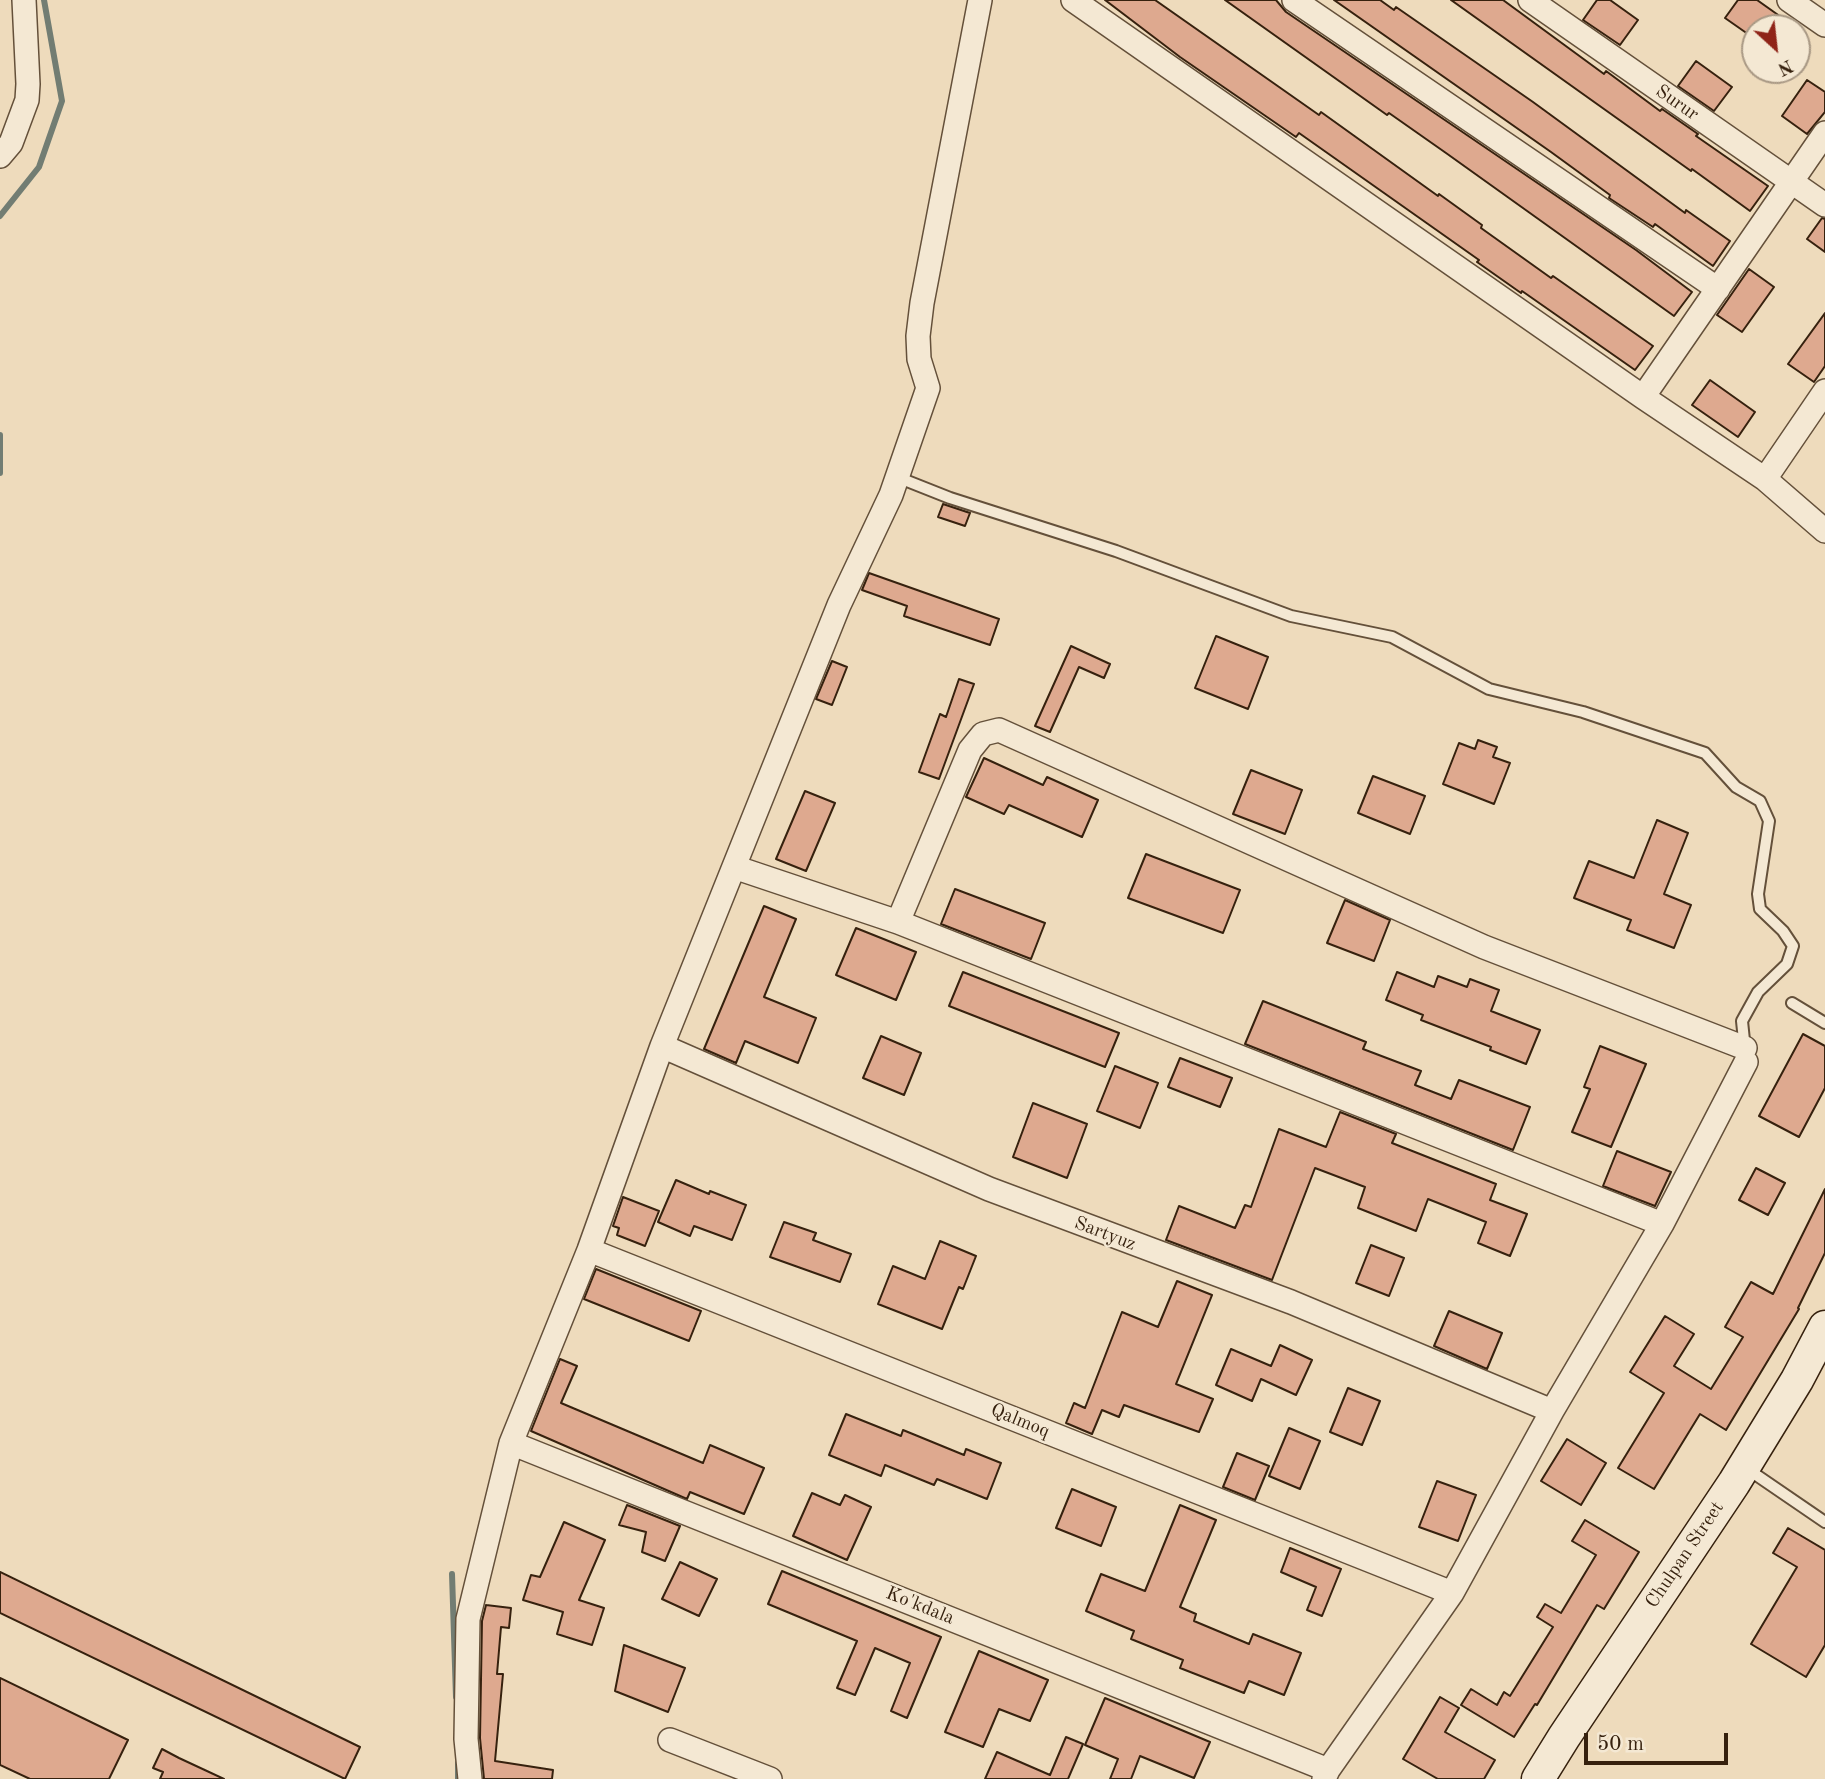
<!DOCTYPE html>
<style>
body{margin:0}
#map{position:relative;width:1825px;height:1779px;overflow:hidden;background:#eedbbc;font-family:"Old Standard TT",serif}
canvas{display:block}
.north{position:absolute;left:1741px;top:14px;width:70px;height:70px;box-sizing:border-box;background:#f4e8d3;border:2px solid #a89884;border-radius:50%;rotate:153deg;font-size:19px;font-weight:700;line-height:28px;text-align:center;color:#36210e}
.north::after{content:'';display:block;margin:auto;width:24px;height:32px;background:#8f2418;clip-path:polygon(50% 0,100% 100%,50% 72%,0 100%)}
.scale{position:absolute;left:1584px;top:1733px;width:144px;height:32px;box-sizing:border-box;border:4px solid #36210e;border-top:0;padding-left:9px;font-size:21px;line-height:24px;white-space:nowrap;color:#36210e;-webkit-text-stroke:5px #f4e8d3;paint-order:stroke}
</style>
<div id="map">
<canvas width="1825" height="1779"></canvas>
<div class="north">N</div>
<div class="scale">50 m</div>
</div>
<script>
const ctx = document.querySelector('canvas').getContext('2d');
ctx.lineJoin = 'round';
function shape(rows) {
  const path = new Path2D();
  for (const r of rows) {
    path.moveTo(r[0], r[1]);
    for (let i = 2; i < r.length; i += 2) path.lineTo(r[i], r[i + 1]);
  }
  return path;
}
function stroke(path, color, width, dash) {
  ctx.strokeStyle = color;
  ctx.lineWidth = width;
  ctx.lineCap = dash ? 'butt' : 'round';
  ctx.setLineDash(dash || []);
  ctx.stroke(path);
}
function fill(path, color) {
  ctx.fillStyle = color;
  ctx.fill(path, 'evenodd');
}
function label(font, color, halo, rows, align = 'center') {
  ctx.font = font + ' "Old Standard TT",serif';
  ctx.lineWidth = 5;
  ctx.setLineDash([]);
  ctx.textBaseline = 'middle';
  ctx.strokeStyle = halo;
  ctx.fillStyle = color;
  for (const [text, x, y, turn = 0] of rows) {
    ctx.save();
    ctx.translate(x, y);
    ctx.rotate((+turn || 0) * Math.PI / 180);
    ctx.textAlign = isNaN(turn) ? turn : align;
    if (halo) ctx.strokeText(text, 0, 0);
    ctx.fillText(text, 0, 0);
    ctx.restore();
  }
}
const stream = shape([
 [0,216,39,167,62,101,44,0],
 [0,435,0,473],
 [452,1574,456,1697],
 [458,1763,458,1779]
]);
const building = shape([
 [1105,0,1155,0,1319,115,1321,112,1438,196,1439,194,1482,225,1481,228,1551,278,1553,276,1653,346,1635,370,1522,291,1521,293,1477,262,1479,260,1299,133,1296,137,1180,57,1105,0],
 [1225,0,1276,0,1286,12,1636,250,1692,292,1674,316,1446,153,1389,113,1387,115,1225,0],
 [1334,0,1380,0,1394,10,1396,7,1533,102,1685,213,1686,210,1730,241,1713,266,1655,224,1653,227,1609,198,1610,195,1551,152,1334,0],
 [1451,0,1503,0,1604,74,1606,71,1660,111,1662,109,1698,134,1696,136,1768,186,1750,211,1692,169,1691,171,1451,0],
 [1597,0,1610,0,1638,20,1620,45,1583,20,1597,0],
 [1738,0,1757,0,1781,17,1773,28,1755,28,1755,39,1725,18,1738,0],
 [1696,61,1732,87,1714,111,1678,86,1696,61],
 [1807,80,1825,92,1825,112,1807,134,1782,116,1807,80],
 [1822,218,1825,219,1825,252,1807,239,1822,218],
 [1749,269,1774,287,1742,332,1717,315,1749,269],
 [1825,313,1825,366,1814,382,1788,364,1825,313],
 [1710,380,1755,412,1738,437,1692,405,1710,380],
 [943,504,970,513,965,526,938,517,943,504],
 [869,573,999,619,990,645,904,616,907,606,862,590,869,573],
 [1216,636,1268,657,1248,709,1195,688,1216,636],
 [1071,646,1110,664,1104,678,1079,667,1050,732,1035,726,1071,646],
 [832,661,847,667,832,705,816,699,832,661],
 [959,679,974,684,939,779,919,772,940,714,946,717,959,679],
 [1478,740,1497,747,1493,757,1510,763,1494,804,1443,784,1459,743,1475,749,1478,740],
 [984,758,1043,785,1047,777,1098,800,1082,837,1009,805,1004,814,966,797,984,758],
 [1251,770,1302,790,1285,834,1233,814,1251,770],
 [1373,776,1425,796,1410,834,1358,813,1373,776],
 [805,791,835,803,806,871,776,859,805,791],
 [1657,820,1688,833,1664,894,1691,905,1674,948,1627,930,1631,920,1574,898,1589,861,1634,878,1657,820],
 [1146,854,1240,890,1223,933,1128,898,1146,854],
 [955,889,1045,923,1031,959,941,924,955,889],
 [1345,900,1390,920,1374,961,1327,943,1345,900],
 [764,906,796,919,764,997,816,1018,798,1063,745,1041,736,1063,704,1049,764,906],
 [856,928,916,952,896,1000,836,975,856,928],
 [963,972,1119,1033,1105,1067,949,1006,963,972],
 [1397,972,1434,987,1438,976,1467,987,1470,979,1499,990,1491,1011,1540,1030,1526,1064,1490,1050,1491,1047,1421,1020,1423,1015,1386,1000,1397,972],
 [1263,1001,1366,1042,1363,1049,1421,1071,1415,1085,1451,1099,1459,1080,1530,1107,1513,1150,1245,1044,1263,1001],
 [1803,1034,1825,1046,1825,1088,1799,1137,1759,1116,1803,1034],
 [881,1036,921,1053,904,1095,863,1078,881,1036],
 [1600,1046,1646,1064,1611,1147,1572,1132,1590,1089,1584,1087,1600,1046],
 [1180,1058,1232,1078,1220,1107,1168,1087,1180,1058],
 [1115,1066,1158,1083,1140,1128,1097,1111,1115,1066],
 [1033,1103,1087,1124,1067,1178,1013,1157,1033,1103],
 [1340,1112,1396,1134,1392,1143,1496,1184,1490,1200,1527,1214,1510,1256,1478,1243,1486,1222,1428,1199,1416,1231,1358,1208,1365,1187,1315,1168,1272,1280,1166,1240,1179,1206,1235,1228,1245,1205,1251,1207,1279,1129,1326,1147,1340,1112],
 [1617,1151,1671,1172,1655,1206,1603,1186,1617,1151],
 [1756,1168,1785,1183,1768,1215,1739,1200,1756,1168],
 [676,1180,709,1194,710,1191,746,1205,732,1240,694,1226,690,1236,658,1222,676,1180],
 [1825,1189,1825,1253,1798,1308,1799,1309,1726,1430,1700,1414,1654,1489,1618,1468,1664,1393,1630,1372,1665,1316,1694,1334,1674,1366,1711,1389,1743,1337,1725,1327,1751,1282,1773,1294,1825,1189],
 [623,1197,659,1211,645,1246,617,1235,619,1228,613,1226,623,1197],
 [784,1222,816,1233,813,1240,851,1254,840,1282,770,1257,784,1222],
 [940,1241,976,1256,963,1289,959,1287,942,1329,878,1304,893,1266,925,1279,940,1241],
 [1371,1245,1404,1258,1389,1296,1356,1283,1371,1245],
 [596,1269,701,1311,689,1341,584,1299,596,1269],
 [1177,1281,1212,1295,1176,1384,1213,1399,1199,1432,1124,1405,1119,1417,1102,1410,1092,1434,1066,1423,1074,1403,1085,1408,1122,1312,1158,1327,1177,1281],
 [1449,1311,1502,1333,1487,1369,1434,1346,1449,1311],
 [1280,1345,1312,1360,1296,1395,1261,1379,1252,1401,1216,1385,1231,1349,1271,1366,1280,1345],
 [560,1359,577,1366,561,1403,703,1463,710,1445,764,1468,744,1514,690,1492,687,1499,531,1431,560,1359],
 [1348,1388,1380,1401,1362,1445,1330,1432,1348,1388],
 [846,1414,901,1436,903,1430,964,1455,966,1449,1001,1463,987,1499,937,1479,934,1485,885,1465,881,1476,829,1455,846,1414],
 [1289,1428,1320,1441,1300,1489,1269,1476,1289,1428],
 [1567,1439,1606,1463,1581,1505,1541,1481,1567,1439],
 [1237,1453,1269,1466,1255,1500,1223,1487,1237,1453],
 [1437,1481,1476,1495,1458,1541,1419,1527,1437,1481],
 [1072,1489,1116,1507,1101,1546,1056,1528,1072,1489],
 [812,1493,840,1505,845,1495,871,1507,847,1560,793,1536,812,1493],
 [627,1505,680,1526,665,1561,642,1552,646,1532,619,1525,627,1505],
 [1180,1505,1216,1520,1180,1607,1196,1614,1194,1621,1249,1644,1253,1634,1301,1653,1284,1695,1249,1681,1244,1693,1180,1668,1183,1660,1131,1639,1134,1631,1086,1611,1101,1574,1145,1591,1180,1505],
 [1585,1520,1639,1552,1604,1609,1597,1605,1537,1705,1535,1704,1514,1737,1461,1705,1471,1689,1497,1705,1504,1692,1510,1696,1553,1627,1537,1617,1545,1604,1561,1613,1596,1555,1572,1541,1585,1520],
 [564,1522,605,1540,579,1600,604,1608,592,1645,557,1634,563,1612,523,1600,531,1575,540,1577,564,1522],
 [1788,1528,1825,1550,1825,1645,1806,1677,1751,1644,1797,1567,1773,1553,1788,1528],
 [1290,1548,1341,1569,1322,1616,1307,1610,1316,1587,1281,1572,1290,1548],
 [680,1562,717,1579,699,1616,662,1599,680,1562],
 [782,1571,941,1637,907,1718,891,1711,910,1663,875,1648,855,1695,837,1688,857,1641,768,1604,782,1571],
 [0,1572,360,1747,345,1779,0,1613,0,1572],
 [486,1605,511,1608,509,1628,501,1627,497,1674,503,1674,495,1761,553,1770,552,1779,484,1779,480,1738,482,1621,486,1605],
 [624,1645,685,1668,668,1712,615,1691,624,1645],
 [979,1651,1048,1680,1030,1721,999,1709,983,1747,945,1732,979,1651],
 [0,1678,128,1740,109,1779,30,1779,0,1765,0,1678],
 [1440,1697,1459,1708,1445,1732,1495,1760,1484,1779,1438,1779,1403,1759,1440,1697],
 [1105,1698,1210,1742,1194,1778,1140,1756,1131,1779,1110,1779,1118,1759,1085,1745,1105,1698],
 [1066,1737,1083,1744,1068,1779,985,1779,997,1752,1050,1775,1066,1737],
 [162,1749,179,1758,224,1779,160,1779,163,1772,153,1768,162,1749]
]);
const lane = shape([
 [897,477,950,498,1116,551,1291,616,1392,637,1489,689,1583,712,1705,753,1736,787,1760,801,1769,821,1758,894,1760,909,1783,931,1793,946,1787,964,1758,992,1742,1021,1745,1050],
 [1792,1003,1825,1023],
 [1746,1468,1825,1522]
]);
const street = shape([
 [1073,0,1643,397,1765,479,1825,531],
 [1294,0,1718,289],
 [1530,0,1825,205],
 [1789,0,1825,25],
 [0,156,11,143,27,100,28,84,24,0],
 [1643,397,1825,133],
 [1765,479,1825,391],
 [734,867,898,922,1662,1224],
 [898,922,970,750,983,734,999,730,1484,947,1745,1048],
 [662,1046,989,1189,1291,1302,1552,1411],
 [589,1250,1452,1593],
 [511,1443,1328,1770],
 [670,1740,770,1779],
 [470,1779,466,1739,468,1619,511,1443,589,1250,662,1046,839,605,891,495,928,388,919,359,918,336,922,303,980,0],
 [1324,1779,1328,1770,1452,1593,1552,1411,1662,1224,1746,1062]
]);
const secondary = shape([
 [1538,1779,1564,1737,1734,1483,1797,1380,1825,1327]
]);
const streetNames = [
 ["Surur",1677,103,35],
 ["Sartyuz",1105,1234,21],
 ["Qalmoq",1020,1421,22],
 ["Chulpan Street",1685,1555,-56],
 ["Ko'kdala",920,1606,22]
];
stroke(stream, '#727d73', 6);
fill(building, '#dea98f');
stroke(building, '#36210e', 2);
stroke(lane, '#64503a', 14);
stroke(street, '#64503a', 26);
stroke(secondary, '#36210e', 35);
stroke(lane, '#f4e8d3', 10);
stroke(street, '#f4e8d3', 23);
stroke(secondary, '#f4e8d3', 32);
label('19px', '#36210e', '#f4e8d3', streetNames);
</script>
